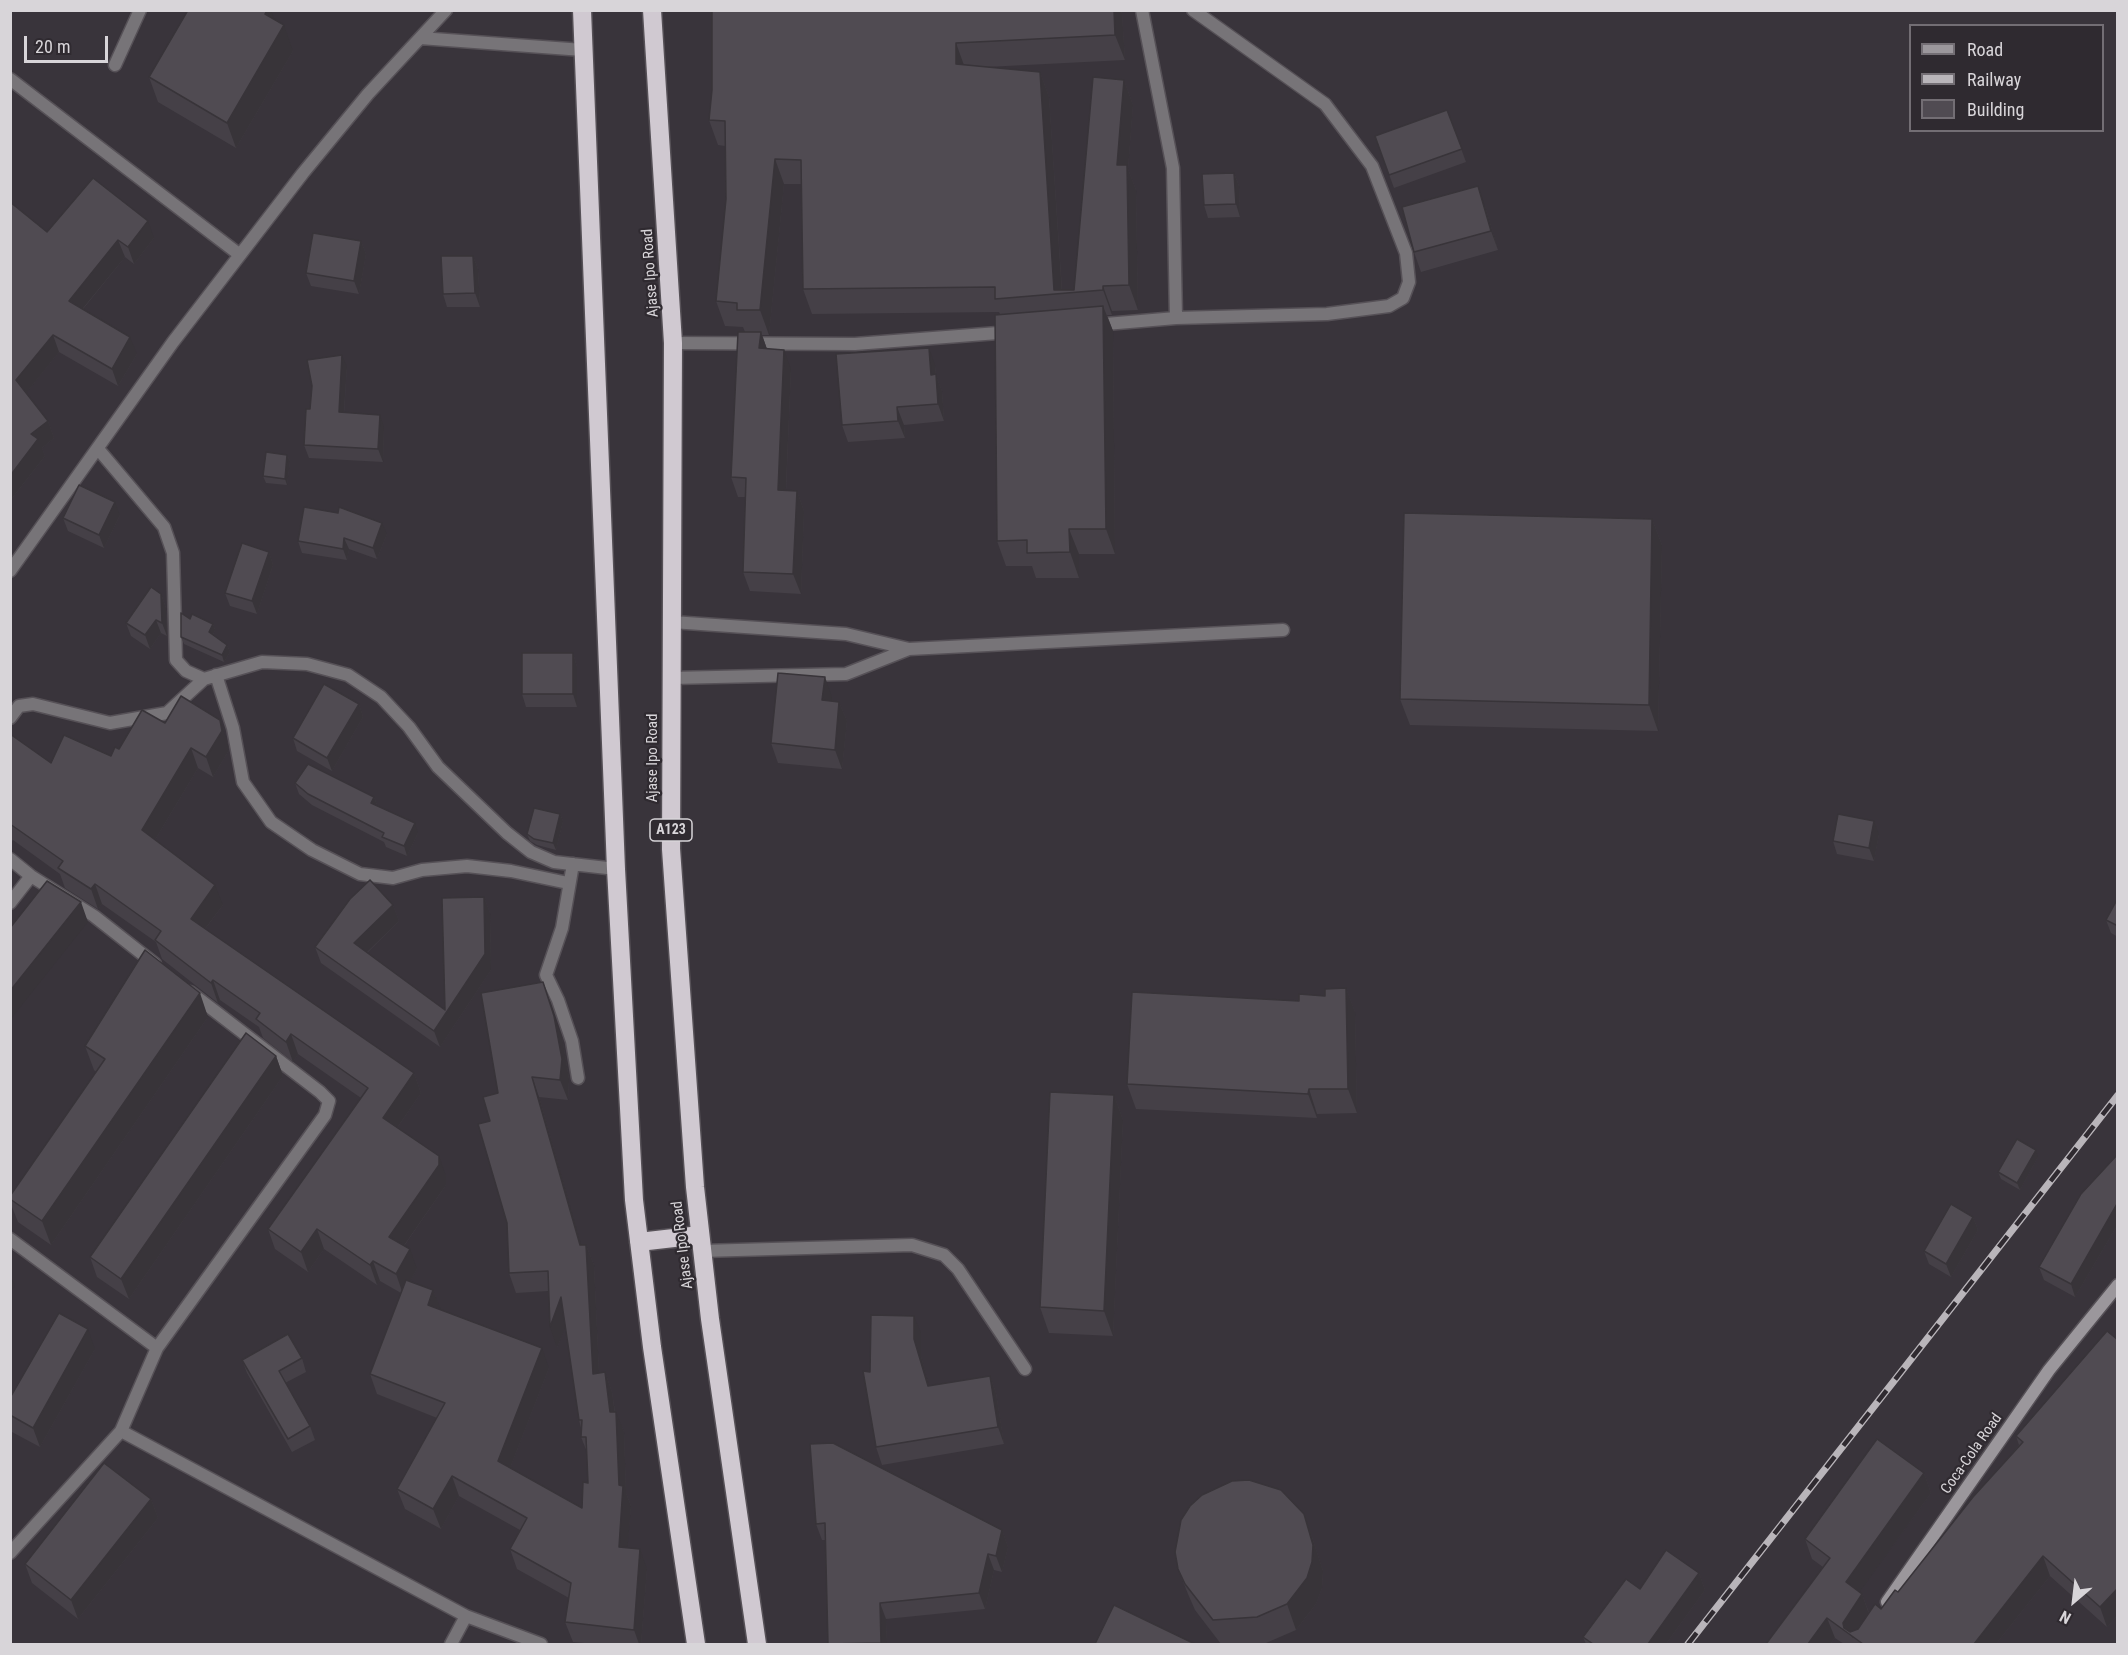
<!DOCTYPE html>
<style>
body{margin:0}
#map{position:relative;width:2128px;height:1655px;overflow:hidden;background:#39343b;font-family:"Roboto Condensed",sans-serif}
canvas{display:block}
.frame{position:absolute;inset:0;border:12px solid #d8d5d9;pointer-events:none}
.legend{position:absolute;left:1909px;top:24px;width:195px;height:108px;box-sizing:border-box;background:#2f2a30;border:2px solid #736e74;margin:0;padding:8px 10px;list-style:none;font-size:18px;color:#d8d5d9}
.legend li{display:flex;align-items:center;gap:12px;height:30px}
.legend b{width:30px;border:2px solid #736e74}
.north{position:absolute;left:2044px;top:1571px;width:60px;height:60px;-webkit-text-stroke:4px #2f2a30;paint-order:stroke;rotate:208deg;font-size:16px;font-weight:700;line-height:24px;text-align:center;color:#d8d5d9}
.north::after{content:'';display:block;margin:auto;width:21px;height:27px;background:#d8d5d9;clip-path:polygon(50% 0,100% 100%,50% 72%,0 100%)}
.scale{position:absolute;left:24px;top:36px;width:84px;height:27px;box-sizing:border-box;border:3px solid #d8d5d9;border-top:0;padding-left:8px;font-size:18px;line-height:21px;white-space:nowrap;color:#d8d5d9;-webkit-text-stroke:4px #2f2a30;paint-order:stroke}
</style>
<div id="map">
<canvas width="2128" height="1655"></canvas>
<div class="frame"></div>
<ul class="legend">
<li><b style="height:8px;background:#9b979c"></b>Road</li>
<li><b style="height:8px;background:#b9b5ba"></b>Railway</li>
<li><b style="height:16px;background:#504b52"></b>Building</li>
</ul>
<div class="north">N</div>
<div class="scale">20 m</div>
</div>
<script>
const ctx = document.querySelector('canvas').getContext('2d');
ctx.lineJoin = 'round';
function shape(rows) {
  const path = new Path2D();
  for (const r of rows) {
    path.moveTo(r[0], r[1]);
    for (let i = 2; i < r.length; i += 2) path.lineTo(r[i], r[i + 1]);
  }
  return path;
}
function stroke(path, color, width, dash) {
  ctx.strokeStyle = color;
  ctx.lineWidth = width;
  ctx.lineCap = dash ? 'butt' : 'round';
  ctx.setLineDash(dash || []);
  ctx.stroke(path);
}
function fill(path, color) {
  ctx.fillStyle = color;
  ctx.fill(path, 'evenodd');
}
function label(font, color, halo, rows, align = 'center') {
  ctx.font = font + ' "Roboto Condensed",sans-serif';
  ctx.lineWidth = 4.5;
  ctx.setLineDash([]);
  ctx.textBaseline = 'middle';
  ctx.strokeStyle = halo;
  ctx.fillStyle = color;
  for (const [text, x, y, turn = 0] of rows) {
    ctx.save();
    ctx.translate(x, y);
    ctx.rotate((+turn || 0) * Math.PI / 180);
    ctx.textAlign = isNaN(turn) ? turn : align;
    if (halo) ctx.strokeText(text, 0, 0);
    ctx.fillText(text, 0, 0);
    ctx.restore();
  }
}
const lane = shape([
 [1142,10,1173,168,1176,318],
 [115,65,140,10],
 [1094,325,1176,318,1327,314,1389,306,1403,298,1409,282,1406,253,1372,166,1325,104,1193,10],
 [673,343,855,344,1011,332],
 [672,622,846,634,909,649,1283,630],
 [672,678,846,674,909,649],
 [702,1251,912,1245,944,1255,958,1269,1025,1369]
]);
const street = shape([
 [420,38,583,50],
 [10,79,240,255],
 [99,450,164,527,173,553,176,660,186,671,204,679,262,662,307,664,348,675,381,697,409,727,438,767,507,833,531,852,554,862,616,869],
 [10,571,173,342,303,173,368,94,446,10],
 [216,675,233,728,243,782,271,822,312,850,360,874,393,878,422,870,467,866,511,871,568,883],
 [10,718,19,706,33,704,110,723,167,713,204,679],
 [10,859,31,876,94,916,155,964],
 [573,864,562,928,546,975,558,1000,572,1041,578,1078],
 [10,903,31,876],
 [10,1239,157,1348],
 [121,1431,466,1616,541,1644],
 [10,1553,121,1431,157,1348,325,1115,329,1101,320,1092,190,992],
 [451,1644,466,1616]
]);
const secondary = shape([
 [1887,1602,2049,1370,2118,1285]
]);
const highway = shape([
 [582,10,616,869,634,1200,652,1347,696,1644],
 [652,10,673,343,671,849,695,1187,710,1319,757,1644],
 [639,1242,700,1235]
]);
const rail = shape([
 [1688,1644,2118,1095]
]);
const wall = shape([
 [712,10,1121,10,1122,14,1125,60,986,67,1040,72,1049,97,1062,290,1074,290,1124,80,1133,105,1128,169,1136,190,1138,310,1112,311,1112,315,1107,315,1113,331,1115,554,1079,554,1079,578,1036,578,1032,566,1006,566,997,541,1000,314,999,312,812,314,803,289,801,184,784,184,769,335,762,335,767,349,791,369,786,491,797,491,804,511,801,594,750,591,743,572,746,497,738,497,731,477,745,332,743,327,725,326,716,301,726,199,725,146,718,145,709,120,712,90],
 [275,20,293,51,236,148,158,102,149,77],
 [1447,110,1466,162,1394,188,1375,136],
 [1234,173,1239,186,1240,217,1208,218,1204,205],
 [1485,206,1498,250,1421,272,1414,252],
 [47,232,154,238,134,264,125,257,83,309,137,354,118,386,59,352,26,393,48,421,54,438,42,448,45,456,10,501],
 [361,241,366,254,359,294,311,286,306,273],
 [473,256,478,269,480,307,447,307,443,294],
 [935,365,936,376,942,391,944,421,904,425,905,438,848,442,842,425],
 [347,367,344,413,384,427,383,462,309,458,304,445,310,409],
 [287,455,290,461,287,485,266,483,263,476],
 [338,513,387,534,377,559,349,549,347,560,302,553,298,541],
 [120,515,104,548,68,531,63,518],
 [1652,519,1662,545,1658,731,1410,725,1400,699],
 [269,552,273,565,257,614,230,606,225,593],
 [161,594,166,608,167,636,161,633,150,649,131,636,126,623],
 [190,619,213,624,215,630,213,635,227,645,230,652,224,662,184,644,181,637],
 [573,653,577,667,577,707,526,707,522,694],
 [832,697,831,701,839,702,847,721,842,769,778,763,771,743],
 [359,704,363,717,332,771,297,751,293,738],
 [165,723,227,740,229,750,213,777,198,768,155,840,223,905,205,929,414,1073,421,1093,397,1128,446,1176,446,1185,404,1246,417,1269,410,1281,433,1290,440,1309,549,1368,510,1468,582,1508,588,1483,587,1452,581,1437,581,1428,579,1420,565,1326,557,1348,548,1291,516,1293,509,1273,507,1223,490,1121,498,1093,562,1037,569,1079,568,1100,539,1097,581,1245,586,1245,594,1265,599,1373,605,1372,612,1392,615,1412,624,1432,626,1493,631,1506,627,1548,647,1569,641,1644,595,1644,573,1642,565,1622,569,1598,517,1569,510,1549,520,1530,459,1496,441,1529,405,1509,397,1489,437,1418,377,1394,370,1374,401,1293,380,1281,377,1285,324,1249,308,1272,275,1249,268,1229,361,1098,298,1054,293,1062,263,1038,259,1027,220,1000,218,1003,162,959,156,942,102,904,98,909,65,888,60,874,13,840,10,843,10,734,51,763,111,756,119,749],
 [295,783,374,797,377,805,418,833,407,856,386,847,384,842,312,805,299,794],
 [560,814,563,821,556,850,537,845,530,841,527,834],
 [1879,834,1874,861,1837,854,1833,841],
 [484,897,490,913,491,970,440,1047,321,963,315,947,393,905,399,921,367,953,445,1010],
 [2118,898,2118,937,2111,933,2106,920],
 [1346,988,1355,1012,1357,1113,1317,1114,1317,1118,1136,1109,1127,1084,1299,1001,1325,996],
 [208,1017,51,1245,18,1222,10,1202,10,1196,96,1072,94,1070,85,1046],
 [276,1056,283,1076,129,1299,97,1277,90,1257],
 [1114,1095,1123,1120,1113,1336,1049,1333,1040,1307],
 [2118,1154,2118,1224,2075,1297,2044,1280,2039,1267],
 [2038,1157,2020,1190,2001,1179,1998,1172],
 [1973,1217,1978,1230,1951,1277,1929,1264,1924,1251],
 [921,1333,921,1356,929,1386,990,1376,996,1393,1004,1444,882,1465,876,1447,870,1372],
 [2118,1340,2118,1615,2107,1627,2050,1576,1996,1644,1844,1644,1835,1638,1830,1644,1766,1644,1823,1567,1812,1559,1805,1539,1924,1473,1931,1493,1859,1592,1862,1594,1869,1613,1881,1609,1898,1592,2019,1445,2016,1436],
 [95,1349,40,1447,10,1431,10,1415],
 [302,1358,306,1372,285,1383,310,1426,315,1440,292,1452,247,1373,242,1360],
 [810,1444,1002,1530,1008,1547,1002,1572,994,1570,985,1609,886,1619,887,1644,828,1644,825,1540,822,1540,816,1524],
 [151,1499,158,1518,78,1619,32,1583,25,1564],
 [1304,1514,1313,1540,1323,1571,1322,1588,1316,1604,1296,1630,1266,1643,1221,1644,1195,1610,1188,1594,1178,1569],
 [1699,1573,1705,1590,1666,1644,1586,1644,1583,1637,1640,1589]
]);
const shadedWall = shape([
 [267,10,271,10,279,31,265,14],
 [1114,10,1121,10,1122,14,1125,60,1115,35],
 [284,25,293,51,236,148,227,123],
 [956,43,965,68,956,64],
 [1040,72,1049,97,1062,293,1054,290],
 [1124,80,1133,105,1128,169,1136,190,1138,310,1129,285,1117,165],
 [775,159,784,184,769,335,760,310],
 [1234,173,1239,186,1240,217,1236,204],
 [1478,186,1485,206,1498,250,1491,231],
 [148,221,154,238,134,264,128,247],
 [118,240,125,257,75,318,69,301],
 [361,241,366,254,359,294,354,281],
 [473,256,478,269,480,307,475,293],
 [1103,286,1112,311,1112,315,1103,290],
 [1103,306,1113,331,1115,554,1106,529],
 [761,332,768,352,759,348],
 [53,335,59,352,23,397,16,380],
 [130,337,137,354,118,386,112,369],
 [929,348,935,365,936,376,942,391,944,421,938,404,931,375],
 [784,350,791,369,785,510,778,490],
 [342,355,347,367,343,424,339,412],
 [897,407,904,425,905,438,898,421],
 [380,415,384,427,383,462,378,449],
 [48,421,54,438,42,448,45,456,10,501,10,476,31,434],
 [287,455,290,461,287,485,285,479],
 [797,491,804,511,801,594,793,574],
 [115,502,120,515,104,548,99,535],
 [1652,519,1662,545,1658,731,1649,705],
 [382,523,387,534,377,559,373,548],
 [1069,529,1079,554,1079,578,1070,552],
 [344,538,349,549,347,560,343,549],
 [269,552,273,565,257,614,252,601],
 [161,594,166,608,167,636,162,623],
 [156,620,161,633,150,649,145,635],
 [213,624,215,630,211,639,209,632],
 [227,645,230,652,224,662,222,655],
 [573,653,577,667,577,707,573,694],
 [825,677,832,697,830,720,822,700],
 [839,702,847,721,842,769,835,750],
 [359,704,363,717,332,771,327,758],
 [220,720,227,740,229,750,213,777,206,757],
 [191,748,198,768,149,850,142,830],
 [374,797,378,808,371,803],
 [560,814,563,821,556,850,553,843],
 [1874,821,1879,834,1874,861,1869,848],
 [415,823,418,833,407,856,404,846],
 [95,884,102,904,98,909,91,889],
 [215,885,223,905,198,938,191,919],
 [484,897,490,913,491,970,440,1047,434,1031,485,954],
 [81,902,88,922,10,1020,10,991],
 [393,905,399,921,360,959,354,943],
 [213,980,220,1000,218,1003,211,983],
 [543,982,562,1037,569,1079,568,1100,560,1080],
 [1346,988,1355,1012,1357,1113,1348,1089],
 [200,993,208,1017,51,1245,42,1221],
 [291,1034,298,1054,293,1062,286,1042],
 [276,1056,283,1076,129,1299,121,1279],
 [414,1073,421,1093,390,1138,383,1118],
 [532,1077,539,1097,587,1265,580,1245],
 [1309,1089,1317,1114,1317,1118,1308,1094],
 [1114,1095,1123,1120,1113,1336,1104,1311],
 [2036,1150,2038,1157,2020,1190,2017,1183],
 [439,1156,446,1176,446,1185,396,1257,389,1237],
 [2118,1202,2118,1224,2075,1297,2071,1284],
 [1973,1217,1978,1230,1951,1277,1946,1264],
 [317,1229,324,1249,308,1272,301,1252],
 [586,1245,594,1265,600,1394,593,1374],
 [410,1249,417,1269,403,1294,396,1274],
 [373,1261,380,1281,377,1285,370,1265],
 [10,1274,15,1286,10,1292],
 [433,1290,441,1310,428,1305],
 [561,1297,569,1317,557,1348,550,1327],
 [914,1316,921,1333,921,1356,934,1403,928,1386,914,1339],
 [88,1329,95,1349,40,1447,33,1428],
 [542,1348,549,1368,505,1481,498,1461],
 [605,1372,612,1392,617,1429,616,1412,624,1432,626,1493,631,1506,626,1567,619,1547,619,1485],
 [990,1376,996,1393,1004,1444,998,1427],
 [1924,1473,1931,1493,1853,1601,1846,1582],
 [452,1476,459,1496,441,1529,433,1509],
 [151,1499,158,1518,78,1619,71,1600],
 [1304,1514,1313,1540,1323,1571,1322,1588,1316,1604,1296,1630,1287,1604],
 [1002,1530,1008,1547,1002,1572,996,1556],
 [640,1549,647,1569,641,1644,639,1644,634,1630],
 [988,1554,994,1570,985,1609,979,1593],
 [2043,1556,2050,1576,1996,1644,1974,1644],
 [1699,1573,1705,1590,1666,1644,1648,1644],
 [2118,1588,2118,1615,2107,1627,2100,1607],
 [1862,1594,1869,1614,1853,1638,1844,1628,1843,1623],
 [880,1603,886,1619,887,1644,881,1644,881,1643],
 [1827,1618,1835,1638,1830,1644,1808,1644]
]);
const building = shape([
 [188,10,267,10,265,14,284,25,227,123,149,77,188,10],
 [712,10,1114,10,1115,35,956,43,956,64,1040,72,1054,290,1074,290,1093,77,1124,80,1117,165,1127,165,1129,285,1103,286,1103,290,995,299,995,287,803,289,801,160,775,159,760,310,737,310,737,303,716,301,726,199,725,121,709,120,712,90,712,10],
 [1447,110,1462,149,1389,175,1375,136,1447,110],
 [1234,173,1236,204,1204,205,1202,174,1234,173],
 [93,178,148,221,128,247,118,240,69,301,130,337,112,369,53,335,16,380,48,421,31,434,38,439,10,476,10,202,47,232,93,178],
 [1478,186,1491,231,1414,252,1402,207,1478,186],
 [313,233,361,241,354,281,306,273,313,233],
 [441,256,473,256,475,293,443,294,441,256],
 [1103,306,1106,529,1069,529,1070,552,1027,553,1027,540,997,541,995,315,1103,306],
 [738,332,761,332,759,348,784,350,778,490,797,491,793,574,743,572,746,478,731,477,738,332],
 [929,348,931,375,936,374,938,404,897,407,898,421,842,425,836,354,929,348],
 [342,355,339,412,380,415,378,449,304,445,306,409,310,409,312,386,307,360,342,355],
 [266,452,287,455,285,479,263,476,266,452],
 [79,485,115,502,99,535,63,518,79,485],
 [304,507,338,513,339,507,382,523,373,548,344,538,343,549,298,541,304,507],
 [1404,513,1652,519,1649,705,1400,699,1404,513],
 [242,543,269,552,252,601,225,593,242,543],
 [151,587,161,594,162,623,156,620,145,635,126,623,151,587],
 [181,613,190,619,192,614,213,624,209,632,227,645,222,655,181,637,181,613],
 [522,653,573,653,573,694,522,694,522,653],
 [778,673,825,677,822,700,839,702,835,750,771,743,778,673],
 [324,684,359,704,327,758,293,738,324,684],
 [181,696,220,720,222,731,206,757,191,748,142,830,215,885,191,919,414,1073,383,1118,439,1156,439,1165,389,1237,410,1249,396,1274,373,1261,370,1265,317,1229,301,1252,268,1229,368,1088,291,1034,286,1042,256,1019,260,1013,213,980,211,983,155,940,161,931,95,884,91,889,58,868,63,861,10,824,10,734,51,763,64,735,111,756,115,747,119,749,142,710,165,723,181,696],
 [308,764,374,797,371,803,415,823,404,846,382,837,384,833,308,794,295,783,308,764],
 [534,808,560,814,553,843,534,839,527,834,534,808],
 [1838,814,1874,821,1869,848,1833,841,1838,814],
 [370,880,393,905,354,943,445,1010,442,898,484,897,485,954,434,1031,315,947,350,899,370,880],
 [47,881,81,902,10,991,10,928,47,881],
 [2118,898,2118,926,2106,920,2118,898],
 [145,950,200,993,42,1221,10,1199,10,1196,105,1059,85,1046,145,950],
 [543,982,554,1016,562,1059,560,1080,532,1077,580,1245,586,1245,593,1374,605,1372,610,1412,616,1412,619,1485,623,1486,619,1547,640,1549,634,1630,565,1622,571,1583,510,1549,527,1518,452,1476,433,1509,397,1489,445,1403,370,1374,406,1280,433,1290,428,1305,542,1348,498,1461,582,1508,583,1482,588,1483,586,1437,581,1437,582,1420,579,1420,561,1297,550,1327,548,1271,509,1273,507,1223,478,1124,490,1121,483,1097,498,1093,481,993,543,982],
 [1346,988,1348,1089,1309,1089,1308,1094,1127,1084,1132,992,1299,1001,1299,994,1325,996,1325,989,1346,988],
 [246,1033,276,1056,121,1279,90,1257,246,1033],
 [1050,1092,1114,1095,1104,1311,1040,1307,1050,1092],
 [2017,1139,2036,1150,2017,1183,1998,1172,2017,1139],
 [2118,1154,2118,1202,2071,1284,2039,1267,2081,1194,2118,1154],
 [1951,1204,1973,1217,1946,1264,1924,1251,1951,1204],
 [59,1313,88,1329,33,1428,10,1415,10,1398,59,1313],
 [871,1315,914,1316,914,1339,928,1386,990,1376,998,1427,876,1447,863,1371,870,1372,871,1315],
 [2107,1331,2118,1340,2118,1588,2100,1607,2043,1556,1974,1644,1863,1644,1827,1618,1808,1644,1766,1644,1830,1558,1805,1539,1877,1439,1924,1473,1846,1582,1862,1594,1843,1623,1844,1628,1850,1632,1858,1629,1875,1604,1881,1609,1895,1590,1898,1592,1973,1497,2023,1442,2016,1436,2107,1331],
 [288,1334,302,1358,279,1371,310,1426,288,1439,242,1360,288,1334],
 [833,1443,1002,1530,996,1556,988,1554,979,1593,880,1603,881,1643,828,1644,825,1523,816,1524,810,1444,833,1443],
 [104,1463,151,1499,71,1600,25,1564,104,1463],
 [1249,1480,1281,1490,1304,1514,1313,1545,1312,1562,1307,1578,1287,1604,1257,1617,1213,1620,1185,1584,1178,1569,1175,1552,1181,1520,1190,1506,1202,1495,1232,1481,1249,1480],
 [1666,1550,1699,1573,1648,1644,1593,1644,1583,1637,1626,1579,1640,1589,1666,1550],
 [1114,1605,1195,1644,1095,1644,1114,1605]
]);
const shields = [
 [671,830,42]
];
const shieldNames = [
 ["A123",671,830]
];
const streetNames = [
 ["Ajase Ipo Road",651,273,-94],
 ["Ajase Ipo Road",653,758,-90],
 ["Ajase Ipo Road",683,1245,-97],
 ["Coca-Cola Road",1972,1454,-55]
];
stroke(lane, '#565157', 15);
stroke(street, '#565157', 15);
stroke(secondary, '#565157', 15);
stroke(highway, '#565157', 21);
stroke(lane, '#777478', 12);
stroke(street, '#777478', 12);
stroke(secondary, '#9b979c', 12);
stroke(highway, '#d0c9d1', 18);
stroke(rail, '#b9b5ba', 7);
stroke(rail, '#2f2a30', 4.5, [14]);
fill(wall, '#454047');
fill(shadedWall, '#383439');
fill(building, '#504b52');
stroke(building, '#383439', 1.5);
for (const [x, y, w] of shields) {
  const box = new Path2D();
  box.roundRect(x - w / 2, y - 11, w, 22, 4.5);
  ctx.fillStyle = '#2f2a30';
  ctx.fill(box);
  stroke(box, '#d8d5d9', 1.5);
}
label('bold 14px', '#d8d5d9', null, shieldNames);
label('15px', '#d8d5d9', '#2f2a30', streetNames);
</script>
